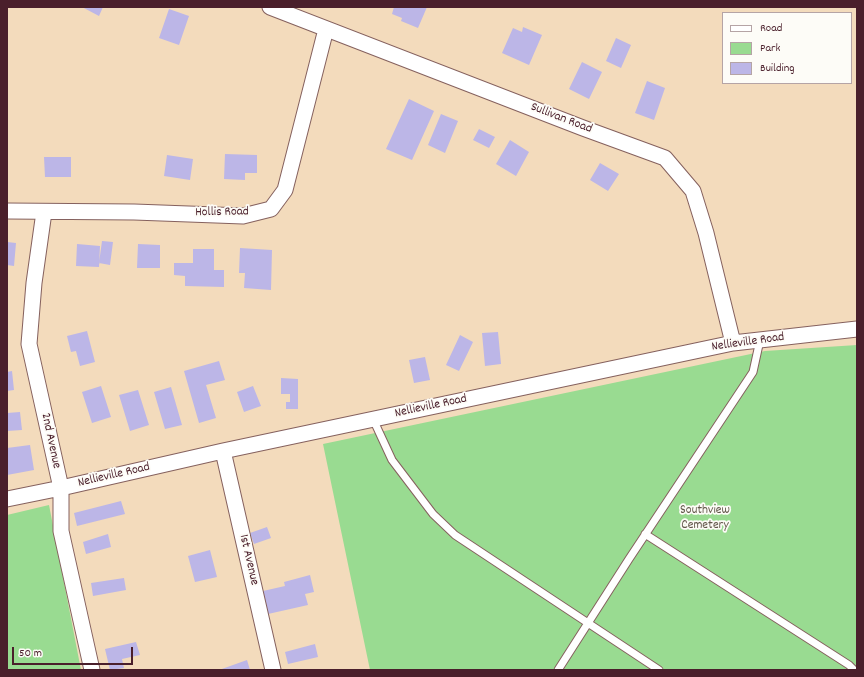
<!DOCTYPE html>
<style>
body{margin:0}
#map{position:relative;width:864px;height:677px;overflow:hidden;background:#f3dbbc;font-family:Dekko,sans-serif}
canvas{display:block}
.frame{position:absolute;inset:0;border:8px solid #4a1f2b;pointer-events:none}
.legend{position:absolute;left:722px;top:12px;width:130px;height:72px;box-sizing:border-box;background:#fdfcf7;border:1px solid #b5a4a5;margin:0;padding:5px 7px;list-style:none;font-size:12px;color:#4a1f2b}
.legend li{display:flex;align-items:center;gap:8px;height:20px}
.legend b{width:20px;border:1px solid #b5a4a5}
.scale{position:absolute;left:12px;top:647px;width:121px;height:18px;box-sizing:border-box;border:2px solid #4a1f2b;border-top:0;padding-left:5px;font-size:12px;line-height:14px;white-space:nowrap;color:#4a1f2b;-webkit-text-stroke:3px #fdfcf7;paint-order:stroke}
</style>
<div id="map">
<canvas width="864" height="677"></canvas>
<div class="frame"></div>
<ul class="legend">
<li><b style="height:5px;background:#fff"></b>Road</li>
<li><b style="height:11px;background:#99db91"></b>Park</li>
<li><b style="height:11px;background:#bcb6e7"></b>Building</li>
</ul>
<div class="scale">50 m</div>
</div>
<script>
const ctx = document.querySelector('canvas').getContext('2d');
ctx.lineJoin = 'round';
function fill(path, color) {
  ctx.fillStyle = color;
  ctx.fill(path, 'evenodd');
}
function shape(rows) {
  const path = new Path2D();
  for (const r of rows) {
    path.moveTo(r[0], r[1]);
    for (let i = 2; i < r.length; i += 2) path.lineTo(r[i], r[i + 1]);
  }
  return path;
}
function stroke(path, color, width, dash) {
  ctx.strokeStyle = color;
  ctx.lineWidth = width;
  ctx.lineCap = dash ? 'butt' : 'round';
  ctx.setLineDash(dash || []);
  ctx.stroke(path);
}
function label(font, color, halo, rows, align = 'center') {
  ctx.font = font + ' Dekko,sans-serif';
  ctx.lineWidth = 3.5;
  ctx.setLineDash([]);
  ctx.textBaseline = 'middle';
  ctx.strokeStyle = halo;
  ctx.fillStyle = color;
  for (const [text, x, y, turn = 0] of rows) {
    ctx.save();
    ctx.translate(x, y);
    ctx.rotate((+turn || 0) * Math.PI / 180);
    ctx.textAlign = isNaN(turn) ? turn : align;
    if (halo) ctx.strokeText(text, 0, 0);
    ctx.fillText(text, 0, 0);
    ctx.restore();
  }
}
const green = shape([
 [857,345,857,670,370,670,323,444,765,351],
 [49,505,81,670,7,670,7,515]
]);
const building = shape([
 [82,7,103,7,99,16],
 [394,7,427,7,418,28,401,21,402,18,392,14],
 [169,9,189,16,179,45,159,38],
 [523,27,542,35,529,65,502,53,513,28,522,32],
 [616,38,631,45,621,68,606,61],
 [582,62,602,72,589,99,569,89],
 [647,81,665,88,654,120,635,113],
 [409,99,434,111,412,160,386,149],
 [441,114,458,121,445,153,428,145],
 [479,129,495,137,489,148,473,140],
 [510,140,529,152,516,176,496,164],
 [225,154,257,155,257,173,245,173,245,180,224,179],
 [167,155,193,159,190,180,164,176],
 [44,157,71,157,71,177,45,177],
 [600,163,619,174,608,191,590,180],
 [102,241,113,242,110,265,99,263],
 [7,242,16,243,14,266,7,265],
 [77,244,100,246,99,267,76,266],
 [138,244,160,245,160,268,137,268],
 [240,248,272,250,271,290,244,288,245,273,239,273],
 [193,249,214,249,214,270,224,270,224,287,185,286,185,276,174,275,174,263,193,263],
 [87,331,95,362,80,366,76,351,71,352,67,336],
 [498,332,501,364,485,366,482,333],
 [460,335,473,342,459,371,446,365],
 [425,357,430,380,414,383,409,360],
 [219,361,225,380,206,385,216,418,199,423,184,371],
 [12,371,14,390,7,391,7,372],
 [281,378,298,379,298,409,286,409,286,402,290,402,290,394,281,394],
 [101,386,111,417,92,423,82,392],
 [253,386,261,406,244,412,237,392],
 [171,387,182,425,165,429,154,392],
 [138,390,149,425,130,431,119,395],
 [20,412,22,430,7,431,7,413],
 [30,445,34,470,7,475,7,448],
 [121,501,125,514,77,526,74,513],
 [267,527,271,538,254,544,250,533],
 [108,534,111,547,86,554,83,542],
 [210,550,217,577,195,582,188,556],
 [310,575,314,592,305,594,308,605,268,614,263,591,285,586,284,582],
 [124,578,126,590,93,596,91,583],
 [136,642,140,655,122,659,124,668,110,670,105,649],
 [315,644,318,657,288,664,285,652],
 [247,660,250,670,219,670]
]);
const lane = shape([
 [373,419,392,460,433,514,455,535,659,670],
 [645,534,849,665,854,670],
 [558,670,629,559,753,372,760,340]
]);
const street = shape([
 [270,7,583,128,665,158,693,191,706,233,733,343],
 [7,211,134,212,243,216,271,209,285,190,326,29],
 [44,212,34,283,29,344,61,488,61,531,92,670],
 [223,451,273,670],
 [7,499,61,488,223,451,733,343,857,329]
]);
const streetNames = [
 ["Sullivan Road",561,119,21],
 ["Hollis Road",222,213,-1],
 ["Nellieville Road",748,343,-8],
 ["Nellieville Road",431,407,-12],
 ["2nd Avenue",50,441,78],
 ["Nellieville Road",114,476,-13],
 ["1st Avenue",248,560,77]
];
const parkNames = [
 ["Southview",705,511],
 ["Cemetery",705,526]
];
fill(green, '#99db91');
fill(building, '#bcb6e7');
stroke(lane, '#85615e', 9);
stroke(street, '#85615e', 17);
stroke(lane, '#fff', 7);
stroke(street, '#fff', 15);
label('13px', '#4a1f2b', '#fdfcf7', streetNames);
label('13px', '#62574a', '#fdfcf7', parkNames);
</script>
